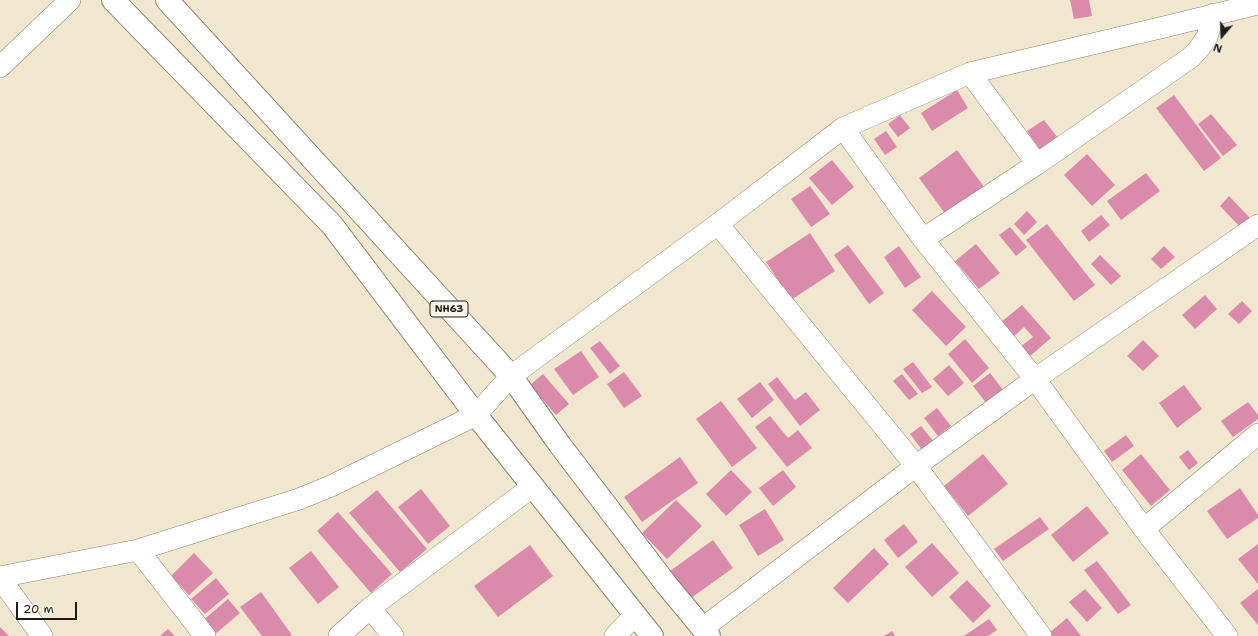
<!DOCTYPE html>
<style>
body{margin:0}
#map{position:relative;width:1258px;height:636px;overflow:hidden;background:#f1e7cf;font-family:"Shantell Sans",sans-serif}
canvas{display:block}
.north{position:absolute;left:1202px;top:16px;width:40px;height:40px;-webkit-text-stroke:3px #f7f3e8;paint-order:stroke;rotate:199deg;font-size:11px;font-weight:700;line-height:16px;text-align:center;color:#1c1c1c}
.north::after{content:'';display:block;margin:auto;width:14px;height:18px;background:#1c1c1c;clip-path:polygon(50% 0,100% 100%,50% 72%,0 100%)}
.scale{position:absolute;left:16px;top:602px;width:61px;height:18px;box-sizing:border-box;border:2px solid #1c1c1c;border-top:0;padding-left:5px;font-size:12px;line-height:14px;white-space:nowrap;color:#1c1c1c;-webkit-text-stroke:3px #f7f3e8;paint-order:stroke}
</style>
<div id="map">
<canvas width="1258" height="636"></canvas>
<div class="north">N</div>
<div class="scale">20 m</div>
</div>
<script>
const ctx = document.querySelector('canvas').getContext('2d');
ctx.lineJoin = 'round';
function fill(path, color) {
  ctx.fillStyle = color;
  ctx.fill(path, 'evenodd');
}
function shape(rows) {
  const path = new Path2D();
  for (const r of rows) {
    path.moveTo(r[0], r[1]);
    for (let i = 2; i < r.length; i += 2) path.lineTo(r[i], r[i + 1]);
  }
  return path;
}
function stroke(path, color, width, dash) {
  ctx.strokeStyle = color;
  ctx.lineWidth = width;
  ctx.lineCap = dash ? 'butt' : 'round';
  ctx.setLineDash(dash || []);
  ctx.stroke(path);
}
function label(font, color, halo, rows, align = 'center') {
  ctx.font = font + ' "Shantell Sans",sans-serif';
  ctx.lineWidth = 3;
  ctx.setLineDash([]);
  ctx.textBaseline = 'middle';
  ctx.strokeStyle = halo;
  ctx.fillStyle = color;
  for (const [text, x, y, turn = 0] of rows) {
    ctx.save();
    ctx.translate(x, y);
    ctx.rotate((+turn || 0) * Math.PI / 180);
    ctx.textAlign = isNaN(turn) ? turn : align;
    if (halo) ctx.strokeText(text, 0, 0);
    ctx.fillText(text, 0, 0);
    ctx.restore();
  }
}
const building = shape([
 [1070,0,1089,0,1092,16,1074,19],
 [957,90,968,108,932,131,921,113],
 [1174,95,1221,158,1204,171,1156,108],
 [1211,114,1237,145,1223,156,1198,124],
 [900,115,910,128,898,137,888,124],
 [1044,120,1058,138,1041,151,1027,131],
 [886,131,897,147,885,155,874,139],
 [957,150,984,187,946,215,919,178],
 [1087,154,1115,185,1092,206,1064,175],
 [832,160,854,187,832,205,809,178],
 [1146,173,1160,191,1121,220,1107,201],
 [810,186,830,214,811,227,791,199],
 [1229,196,1250,218,1240,227,1220,206],
 [1027,211,1037,222,1024,235,1014,224],
 [1101,215,1110,225,1089,242,1081,231],
 [1047,224,1095,285,1074,301,1026,240],
 [1010,227,1027,247,1016,256,999,235],
 [810,233,835,271,791,300,766,262],
 [976,244,1000,273,979,289,955,261],
 [848,245,884,293,869,304,834,255],
 [899,246,921,277,905,288,884,257],
 [1164,246,1175,257,1161,269,1151,259],
 [1100,255,1121,276,1111,285,1091,264],
 [932,291,966,327,946,346,912,310],
 [1205,295,1217,309,1195,329,1182,315],
 [1242,301,1252,311,1239,324,1228,314],
 [1022,305,1051,338,1029,357,1020,347,1033,337,1024,327,1012,338,1000,323],
 [965,339,989,368,972,383,948,354],
 [1143,340,1159,356,1143,371,1127,356],
 [600,341,620,366,610,374,590,348],
 [581,351,599,377,573,395,554,369],
 [913,362,932,387,922,393,903,369],
 [949,365,964,383,948,396,933,379],
 [624,372,642,396,624,408,607,384],
 [990,373,1004,391,987,404,973,386],
 [543,374,569,404,556,415,530,385],
 [902,374,918,394,909,400,893,381],
 [777,377,795,400,806,392,820,410,800,426,768,384],
 [760,382,774,400,752,418,737,399],
 [1184,385,1202,409,1177,428,1159,403],
 [721,401,757,448,732,467,696,419],
 [1248,402,1258,415,1258,419,1233,437,1221,421],
 [937,408,951,426,938,436,924,418],
 [770,416,788,438,798,430,812,448,787,467,755,427],
 [921,426,934,442,923,451,910,434],
 [1126,435,1134,446,1112,462,1104,451],
 [1188,450,1198,463,1189,470,1179,457],
 [983,454,1008,484,968,516,944,486],
 [1141,454,1170,490,1151,506,1122,470],
 [680,457,698,483,642,522,624,497],
 [731,470,752,492,726,516,706,494],
 [783,470,796,487,773,506,759,488],
 [1240,488,1258,515,1258,518,1227,539,1207,511],
 [421,489,450,526,428,544,398,507],
 [377,490,427,549,400,572,349,513],
 [676,500,702,526,667,559,642,533],
 [1087,506,1109,533,1073,562,1051,535],
 [765,509,784,540,758,556,739,525],
 [338,512,392,574,371,593,317,531],
 [1040,517,1049,529,1003,561,994,549],
 [904,524,918,542,898,558,884,540],
 [713,540,733,568,691,598,670,571],
 [932,543,959,573,932,597,905,567],
 [1258,544,1258,584,1238,559],
 [530,545,553,576,498,617,474,586],
 [874,548,889,564,848,603,833,588],
 [311,551,339,587,318,604,289,568],
 [194,553,213,573,189,595,171,576],
 [1097,561,1131,605,1118,614,1084,570],
 [216,578,229,594,205,614,191,599],
 [967,580,991,606,973,623,949,597],
 [1085,589,1102,608,1087,622,1069,602],
 [1258,589,1258,625,1240,603],
 [261,592,292,635,290,636,262,636,240,607],
 [228,599,240,613,213,636,201,622],
 [1067,618,1081,636,1051,636,1049,633],
 [989,619,997,630,988,636,964,636],
 [0,627,9,636,0,636],
 [168,629,175,636,160,636],
 [892,631,895,636,884,636]
]);
const street = shape([
 [0,67,70,0],
 [970,73,1037,164],
 [843,128,923,239,1035,379,1144,529,1227,636],
 [718,224,916,466,1041,636],
 [923,239,1037,164,1190,58,1198,50,1207,37,1214,14],
 [1144,529,1258,434],
 [138,550,205,636],
 [0,577,138,550,299,499,331,486,476,415,511,376,718,224,843,128,970,73,1164,27,1258,4],
 [0,578,42,636],
 [370,608,393,636],
 [703,628,916,466,1035,379,1258,225],
 [339,636,370,608,532,487],
 [615,636,635,615]
]);
const highway = shape([
 [113,0,332,225,476,415,652,636],
 [167,0,511,376,560,445,666,584,709,636]
]);
const shields = [
 [449,309,38]
];
const shieldNames = [
 ["NH63",449,309]
];
fill(building, '#da8aab');
stroke(street, '#868276', 22);
stroke(highway, '#868276', 24);
stroke(street, '#fff', 21);
stroke(highway, '#fff', 22);
for (const [x, y, w] of shields) {
  const box = new Path2D();
  box.roundRect(x - w / 2, y - 8, w, 16, 3);
  ctx.fillStyle = '#f7f3e8';
  ctx.fill(box);
  stroke(box, '#1c1c1c', 1);
}
label('bold 10px', '#1c1c1c', null, shieldNames);
</script>
